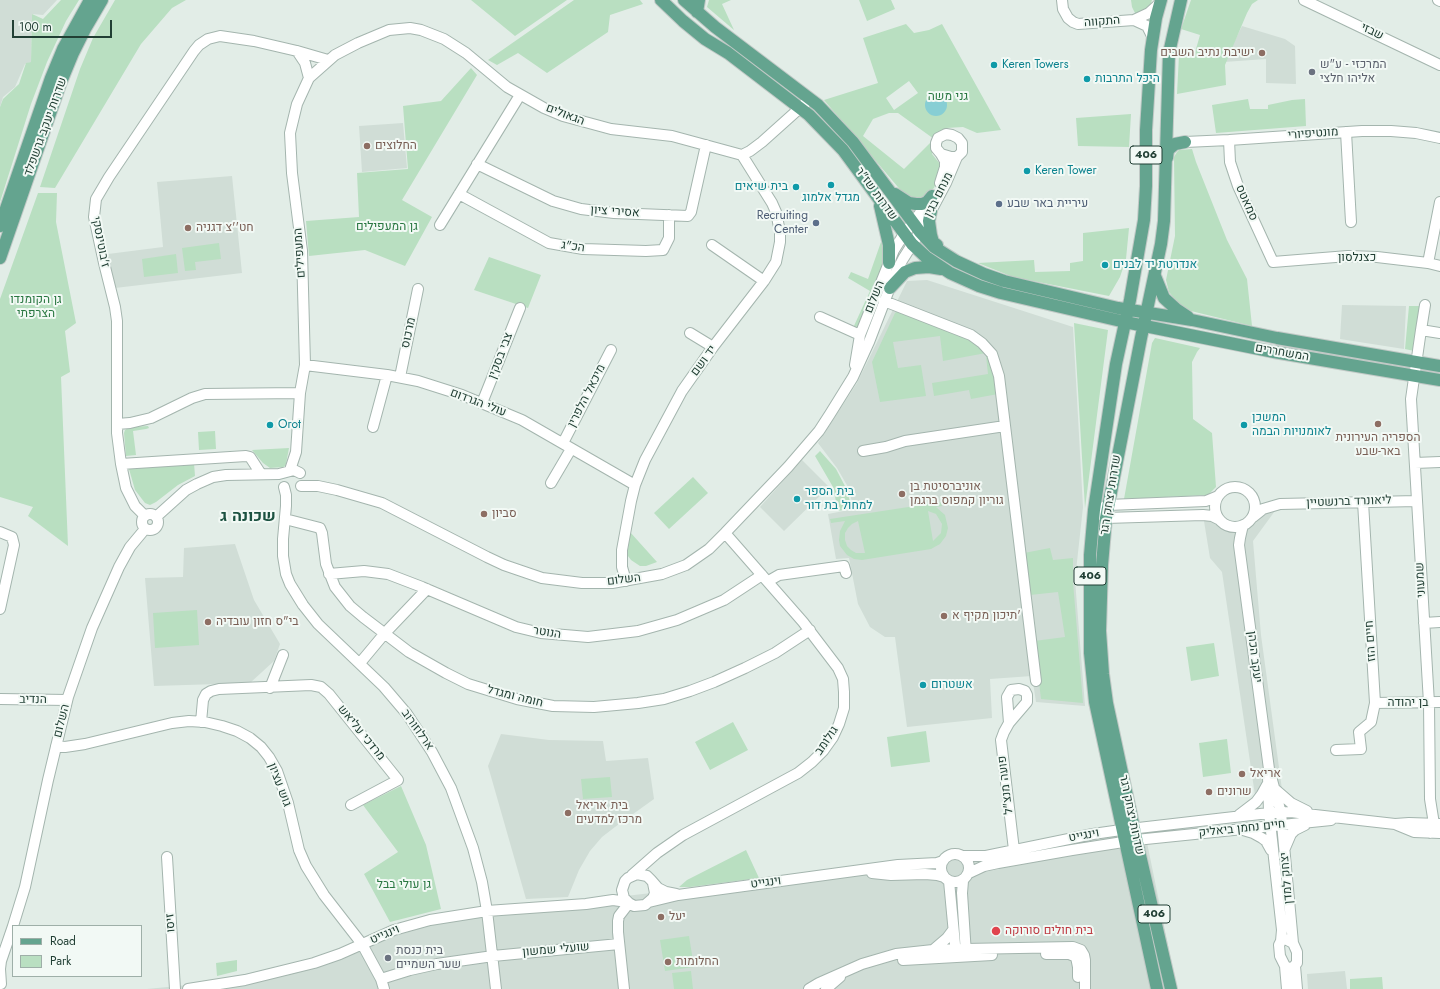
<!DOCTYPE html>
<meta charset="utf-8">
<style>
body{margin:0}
#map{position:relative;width:1440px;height:989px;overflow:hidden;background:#e2ede7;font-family:Jost,sans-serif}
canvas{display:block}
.legend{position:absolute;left:12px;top:925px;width:130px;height:52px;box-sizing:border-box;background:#f2f9f5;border:1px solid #9eafa8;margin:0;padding:5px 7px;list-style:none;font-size:12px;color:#213f34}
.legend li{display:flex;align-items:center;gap:8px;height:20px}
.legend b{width:20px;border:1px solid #9eafa8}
.scale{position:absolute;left:12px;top:20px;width:100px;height:18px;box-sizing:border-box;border:2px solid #213f34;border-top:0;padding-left:5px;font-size:12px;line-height:14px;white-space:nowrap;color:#213f34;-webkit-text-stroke:3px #f2f9f5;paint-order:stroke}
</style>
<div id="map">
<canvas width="1440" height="989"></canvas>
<ul class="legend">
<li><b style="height:5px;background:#64a48f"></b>Road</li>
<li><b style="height:11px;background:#b9dfc1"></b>Park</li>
</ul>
<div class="scale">100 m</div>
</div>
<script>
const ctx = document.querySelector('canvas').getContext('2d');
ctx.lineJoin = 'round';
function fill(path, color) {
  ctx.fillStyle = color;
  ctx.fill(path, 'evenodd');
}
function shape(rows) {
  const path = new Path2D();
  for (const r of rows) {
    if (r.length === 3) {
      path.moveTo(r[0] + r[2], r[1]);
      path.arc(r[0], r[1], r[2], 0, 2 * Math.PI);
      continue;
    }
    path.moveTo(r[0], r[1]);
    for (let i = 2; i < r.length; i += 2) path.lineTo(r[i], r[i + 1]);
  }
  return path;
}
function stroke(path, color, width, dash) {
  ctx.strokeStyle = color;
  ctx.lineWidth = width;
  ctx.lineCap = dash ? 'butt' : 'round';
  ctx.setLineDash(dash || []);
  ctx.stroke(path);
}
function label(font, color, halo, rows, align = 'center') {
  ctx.font = font + ' Jost,Heebo,sans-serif';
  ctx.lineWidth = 4;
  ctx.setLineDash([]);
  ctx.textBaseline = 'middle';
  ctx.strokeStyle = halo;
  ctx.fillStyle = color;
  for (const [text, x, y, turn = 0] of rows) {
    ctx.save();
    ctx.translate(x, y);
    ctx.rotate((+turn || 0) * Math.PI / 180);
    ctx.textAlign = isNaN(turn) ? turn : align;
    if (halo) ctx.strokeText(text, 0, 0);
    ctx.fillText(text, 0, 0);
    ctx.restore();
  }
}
const built = shape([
 [0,0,57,0,43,15,32,14,31,62,25,64,15,87,3,97,0,107],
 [1242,26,1285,39,1295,46,1296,84,1266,83,1266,59,1224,62],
 [403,123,407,168,362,172,359,126],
 [232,176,242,273,115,288,108,254,163,247,157,182],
 [927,280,1073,327,1083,507,1075,580,1085,706,1036,702,1032,676,990,679,992,718,907,727,895,637,885,637,870,627,858,604,849,558,836,559,828,514,854,509,848,487,837,468,818,443,857,383,907,281],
 [1342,305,1406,306,1404,349,1340,339],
 [802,460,829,487,784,531,760,507],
 [1280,504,1253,541,1261,635,1283,797,1256,802,1222,572,1210,558,1203,515,1228,525,1243,525],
 [235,544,254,600,280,644,274,661,250,683,154,686,145,578,183,577,184,548],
 [501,734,549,740,603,741,606,761,648,758,654,799,615,827,602,837,590,851,579,870,568,897,526,899,488,766],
 [1143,823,1177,989,147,989,208,983,266,971,316,958,339,950,387,929,567,903,954,857,1094,830],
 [1345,971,1347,989,1308,989,1307,974]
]);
const green = shape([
 [61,0,79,0,66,21,47,62,31,104,0,202,0,107,3,99,19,84,26,63,31,62,32,14,43,19],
 [115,0,186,0,172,8,141,44,55,188,40,187,80,69,93,38],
 [471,0,567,0,515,36],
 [574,0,640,0,643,4,610,15,608,32,547,73,518,53,497,65,488,60],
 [709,0,731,0,722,4,734,30,707,7],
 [859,0,891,0,895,9,867,21],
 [1131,0,1152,0,1149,10,1144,13,1135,13,1132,7],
 [1191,0,1258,0,1252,4,1247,13,1225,65,1226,85,1177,94,1179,55,1180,51,1194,56,1200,35,1181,29],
 [906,24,914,33,929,30,942,24,1001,130,977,133,963,127,946,128,935,137,932,154,940,164,940,173,934,188,925,196,915,199,903,193,824,100,878,83,863,38],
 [909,81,918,93,894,110,886,98],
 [889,113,898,113,934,139,904,169,863,136,873,119],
 [471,68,477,75,402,200,432,217,405,266,365,250,309,256,306,221,359,217,357,173,408,169,403,106,441,101],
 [1248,99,1250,109,1268,109,1268,105,1292,100,1305,99,1306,126,1216,133,1212,105],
 [1131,114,1129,147,1078,146,1076,118],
 [1192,149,1196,162,1227,240,1247,279,1252,326,1187,310,1180,306,1169,292,1166,280,1175,236,1174,157,1177,152,1179,150],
 [38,193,57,193,56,222,76,323,65,331,70,372,61,377,68,546,28,516,33,507,0,497,0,299],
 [1129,228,1126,259,1120,277,1109,296,1013,277,978,263,1034,260,1035,272,1070,271,1070,263,1083,261,1083,233],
 [881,242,886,250,887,256,859,326,853,328,870,291,848,278,851,272,868,279],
 [219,243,221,259,195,262,196,270,185,271,182,248],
 [176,254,178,273,144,277,142,259],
 [489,257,541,275,528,308,474,290],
 [1409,306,1422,306,1414,351,1405,349],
 [898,311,973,341,986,353,943,361,940,336,893,342,898,368,921,365,926,396,880,402,872,362,895,313],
 [1074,323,1108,330,1085,508],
 [1155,338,1200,348,1197,352,1192,362,1193,419,1212,433,1216,487,1208,495,1124,499,1152,343],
 [990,355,998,394,971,399,969,390,934,396,932,383,988,374,986,356],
 [148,426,149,428,146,429,133,431,136,455,126,456,124,433,125,430,130,427],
 [215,431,216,449,199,450,198,432],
 [289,448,286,464,284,467,270,468,263,463,252,450],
 [820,451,836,469,846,488,852,508,838,511,833,487,815,456],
 [194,463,195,476,178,485,156,502,150,505,145,503,135,490,129,469,133,467],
 [693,477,708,493,669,529,654,513],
 [941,502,942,506,936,507,945,515,948,528,946,536,940,544,931,549,862,560,854,559,847,555,840,546,839,540,840,531,845,521,831,523,830,519],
 [928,511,936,514,942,524,941,533,933,541],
 [858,521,865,553,856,553,851,550,847,546,845,540,845,533,848,528,852,524],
 [630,532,657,562,646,566,640,566,631,560,628,556,628,549],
 [1050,548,1053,560,1073,558,1073,582,1083,703,1041,699,1034,641,1065,637,1058,592,1030,595,1024,553],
 [197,610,199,645,155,648,153,613],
 [1214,643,1219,676,1191,681,1186,647],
 [733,722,748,750,710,770,695,742],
 [926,731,930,762,891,767,887,737],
 [1227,739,1231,773,1203,777,1199,743],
 [610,777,612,797,583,799,581,779],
 [401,786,426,845,441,909,390,922,364,874,398,852,363,805],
 [746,850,759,878,690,887,679,887,687,880],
 [689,936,694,967,665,971,660,940],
 [237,960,237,971,217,976,216,963],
 [691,971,693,989,674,989,672,973],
 [1382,977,1383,989,1350,989,1350,979]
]);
const water = shape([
 [936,105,11]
]);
const minor = shape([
 [1062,0,1063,9,1068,18,1073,22,1078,24,1134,20,1149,13,1161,2],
 [1304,0,1440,65],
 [1438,0,1440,1],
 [1134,20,1147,26,1153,38],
 [297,51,305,63,309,78],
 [1346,132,1351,222],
 [946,134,952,135,958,138,962,143,962,152,957,157,951,157,941,154,936,148,936,143,938,138,946,134],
 [1229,140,1230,162,1238,186,1273,262,1348,256,1377,257,1428,263,1440,266],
 [1185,142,1229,140,1362,131,1391,131,1416,133,1440,138],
 [477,164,553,201,581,209,614,213,688,216,691,212,706,145],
 [940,183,945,167,945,161,941,154],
 [459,194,549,243,583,249,646,251,663,250,669,238,669,215],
 [440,225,520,95],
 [712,245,764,281],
 [1428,263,1440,202],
 [884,301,971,335,982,343,992,354,999,376,1036,681],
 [820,317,860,335],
 [1421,330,1425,305],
 [690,333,713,347],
 [305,365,387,375,418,381,462,395,522,420,635,485],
 [855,365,860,335,894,250,904,234,930,200],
 [400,377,418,289],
 [482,403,520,308],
 [117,424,130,423,151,418,192,398,205,394,300,393],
 [373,427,387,375],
 [563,443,611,350],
 [863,451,886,447,905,441,1005,426],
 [1415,463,1440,462],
 [121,464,246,456,250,457,261,474],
 [290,470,296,452,300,393,305,365,302,251,292,173,290,133,297,104,309,78,335,55,358,43,389,30,410,28,421,30,444,39,466,53,507,87,544,108,563,116,611,129,672,136,742,155,750,151,762,142,810,99],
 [551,483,571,449],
 [301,486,318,486,337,490,382,503,487,557,504,565,542,578,582,583,612,583,662,574,686,565,709,549,725,533,788,467,819,431,830,414,853,377,869,342,895,274,903,259,920,232,946,183,957,157],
 [1235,507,20],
 [284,487,286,495,286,506,283,539,283,556,286,574,290,584,303,605,318,624,384,687,407,714,432,752,451,788,473,848,482,882,487,911,496,989],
 [1101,508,1108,505,1206,501,1218,496],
 [1094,510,1106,518,1203,515,1212,516,1220,520],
 [150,522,8],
 [145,516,135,506,126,488,121,464,117,433,117,321,115,307,104,263,94,217,96,199,109,177,194,51,199,45,208,39,220,36,254,41,297,51,328,60],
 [156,517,186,490,197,484,213,477,226,475,279,474,294,470,300,473],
 [1253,517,1263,509,1280,504,1417,501],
 [285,519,320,528,322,533,326,564,335,587,350,606,363,617,409,652,446,673,468,684,517,699,553,706,594,707,638,703,664,699,690,691,714,682,745,668,775,653,810,630],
 [1243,525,1240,538,1239,545,1269,769,1281,813,1293,943],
 [0,532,12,537,14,545,0,609],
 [329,574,364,571,388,574,422,587,516,627,541,633,588,637,638,631,677,620,724,600,762,575],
 [626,581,622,567,622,550,631,501,635,485,645,460,682,391,713,347,764,281,776,262,780,242,780,232,776,212,772,203,742,155],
 [769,583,772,579,779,575,844,566,846,573],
 [1424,623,1440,622],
 [360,663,385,633,427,589],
 [270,688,283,655],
 [1019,689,1025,691,1027,695,1027,702,1009,723,1007,697,1011,690,1019,689],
 [0,699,67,700],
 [1375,703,1440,702],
 [201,722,203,700,206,694,211,691,219,689,311,685,321,687,329,694,398,780,351,805],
 [1009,723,1004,732,1001,740,1014,850],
 [56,746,65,747,85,744,172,723,189,721,205,722,222,726,237,731,250,738,261,747,269,757,277,771,288,803,299,850,306,866,324,895,362,944,381,979,384,989],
 [1336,750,1361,749,1359,732,1371,722,1375,703,1363,502],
 [1268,777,1269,813,1282,930,1281,941],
 [1276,790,1291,803,1307,811],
 [1239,815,1256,802,1262,794,1267,785],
 [1397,825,1414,832,1440,833],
 [1243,830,1253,833,1262,838,1266,841,1271,850],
 [1430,833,1434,824,1430,799,1429,703,1411,399,1421,330,1440,333],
 [1285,848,1291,834,1295,830,1305,825],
 [955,868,14],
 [964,856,986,856,1093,834,1121,830,1269,813,1291,812,1306,814,1395,824,1409,823,1439,824],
 [167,857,175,989],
 [872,873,891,875,925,874,937,875,944,877],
 [969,873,984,866,998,863,1072,850,1136,840,1331,820],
 [632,875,657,853,683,835,798,773,812,762,823,751,833,737,839,724,844,708,844,692,843,679,838,668,803,622,725,533],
 [949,881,956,955],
 [963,881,962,893,966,954],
 [653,883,655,893,653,898,645,905,634,906,629,903,624,898,622,890,625,881,628,878,637,874,647,876,651,880,658,888,666,892,676,894],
 [649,902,678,895,898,865,937,863,943,861],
 [13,926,25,887,48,780,68,697,92,628,119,567,130,547,145,529],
 [1285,939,1293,943,1297,952,1297,963,1292,968,1289,968,1285,966,1280,956,1279,945,1281,941,1285,939],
 [933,950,947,938,953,930],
 [1046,954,1069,954,1076,957,1078,967,1078,977],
 [903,960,992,955],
 [0,964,13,926],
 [1285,966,1287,989],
 [1295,966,1297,989],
 [381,979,410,970,437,964,493,956,619,944],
 [1,984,0,969,1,961],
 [188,989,245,980,314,963,340,954,394,930,430,920,487,911,586,904,613,900,627,902],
 [624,989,618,932,618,921,619,916,629,903],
 [809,989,819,983,862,964,896,954,933,950,965,949,1073,947,1081,950,1084,955,1085,960,1085,989],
 [826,989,840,977]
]);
const major = shape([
 [661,0,683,21,705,39,728,53,809,115,843,150,912,244,926,257,950,273,979,286,1001,293,1125,322,1274,352,1440,380],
 [684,0,715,27,818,105,853,142,920,232,934,247,956,261,984,274,1004,281,1118,308,1192,320,1277,338,1440,366],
 [697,12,699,0],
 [1167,158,1168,150,1175,144,1185,142],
 [895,194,909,203,916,204,922,204,927,202,932,196],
 [880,206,889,245,889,263],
 [931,211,929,221,931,235,933,242,937,245],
 [0,226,51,78,63,49,90,0],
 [0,258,61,82,73,53,85,29,102,0],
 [1155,276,1164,298,1176,309,1188,317],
 [890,288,905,272,915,268,929,267,941,269],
 [1157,989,1095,702,1090,653,1090,555,1094,510,1116,364,1130,300,1144,220,1146,186,1146,130,1151,50,1156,18,1161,0],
 [1171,989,1137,842,1107,703,1103,674,1100,631,1102,565,1106,518,1141,338,1161,244,1164,221,1169,53,1181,0]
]);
const markers = [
 [1262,53,4,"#8d6e63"],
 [994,65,4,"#0f9aa8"],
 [1312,72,4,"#6b7280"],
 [1087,79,4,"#0f9aa8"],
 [367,146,4,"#8d6e63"],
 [1027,171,4,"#0f9aa8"],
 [831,185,4,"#0f9aa8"],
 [796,187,4,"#0f9aa8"],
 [999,204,4,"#5c6f8a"],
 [816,223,4,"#5c6f8a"],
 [188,228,4,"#8d6e63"],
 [1105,265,4,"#0f9aa8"],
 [1378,424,4,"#8d6e63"],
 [270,425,4,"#0f9aa8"],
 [1244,425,4,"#0f9aa8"],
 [902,494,4,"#8d6e63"],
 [797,499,4,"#0f9aa8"],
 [484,514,4,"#8d6e63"],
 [944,616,4,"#8d6e63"],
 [208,622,4,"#8d6e63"],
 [923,685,4,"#0f9aa8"],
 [1242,774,4,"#8d6e63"],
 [1209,792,4,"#8d6e63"],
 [568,813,4,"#8d6e63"],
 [661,917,4,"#8d6e63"],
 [996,931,5,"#e0444e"],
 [388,958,4,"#6b7280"],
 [668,962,4,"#8d6e63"]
];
const shields = [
 [1146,155,32],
 [1090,576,32],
 [1154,914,32]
];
const shieldNames = [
 ["406",1146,155],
 ["406",1090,576],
 ["406",1154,914]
];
const streetNames = [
 ["התקווה",1102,22,-4],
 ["שבזי",1372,32,26],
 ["הגאולים",565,115,21],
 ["שדרות יעקב גרשפלד",46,127,-70],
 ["מונטיפיורי",1313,134,-4],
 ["שדרות שז\"ר",876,194,54],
 ["מנחם בגין",939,195,-63],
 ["סמאטס",1246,203,66],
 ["אסירי ציון",615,212,4],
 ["ז'בוטינסקי",100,242,79],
 ["הכ\"ג",573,247,8],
 ["המעפילים",300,253,-94],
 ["כצנלסון",1357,258],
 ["השלום",875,297,-68],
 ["מרכוס",409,333,-78],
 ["המשחררים",1282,353,10],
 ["צבי בסקין",501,356,-69],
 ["יד ושם",704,361,-54],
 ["מיכאל הלפרין",587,396,-63],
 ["עולי הגרדום",478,403,21],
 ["שדרות יצחק רגר",1111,495,-81],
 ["ליאונרד ברנשטיין",1349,502,-2],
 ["השלום",624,580,-7],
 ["שמעוני",1421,580,-93],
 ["הנוטר",547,633,9],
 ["חיים הזז",1371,641,-94],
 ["יעקב הכהן",1254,657,83],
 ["חומה ומגדל",515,697,14],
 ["הנדיב",33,700,1],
 ["בן יהודה",1408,703],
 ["השלום",62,721,-76],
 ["ארלוזורוב",417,730,55],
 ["מרדכי עליאש",361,733,51],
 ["גולומב",827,741,-56],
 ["גוש עציון",279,785,69],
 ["פועה מנצ\"ל",1006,785,-97],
 ["שדרות יצחק רגר",1131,815,78],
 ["חיים נחמן ביאליק",1242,829,-6],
 ["וינגייט",1084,836,-10],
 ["יצחק למדן",1287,878,-95],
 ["וינגייט",766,883,-7],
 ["זיסו",171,923,-93],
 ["וינגייט",385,935,-23],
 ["שועלי שמשון",556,950,-5]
];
const educationNames = [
 ["ישיבת נתיב השבים",1254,53,"right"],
 ["החלוצים",375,146],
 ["חט''צ דגניה",196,228],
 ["הספריה העירונית",1378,438,"center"],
 ["באר-שבע",1378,452,"center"],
 ["אוניברסיטת בן",910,487],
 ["גוריון קמפוס ברגמן",910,501],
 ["סביון",492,514],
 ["תיכון מקיף א'",952,616],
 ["בי\"ס חזון עובדיה",216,622],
 ["אריאל",1250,774],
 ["שרונים",1217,792],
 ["בית אריאל",576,806],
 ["מרכז למדעים",576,820],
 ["יעל",669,917],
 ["החלומות",676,962]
];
const cultureNames = [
 ["Keren Towers",1002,65],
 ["היכל התרבות",1095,79],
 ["Keren Tower",1035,171],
 ["בית שיאים",788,187,"right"],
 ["מגדל אלמוג",831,198,"center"],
 ["אנדרטת יד לבנים",1113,265],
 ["המשכן",1252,418],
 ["לאומנויות הבמה",1252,432],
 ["Orot",278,425],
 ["בית הספר",805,492],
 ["למחול בת דור",805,506],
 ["אשטרום",931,685]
];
const worshipNames = [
 ["המרכזי - ע\"ש",1320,65],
 ["אליהו חלצי",1320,79],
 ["בית כנסת",396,951],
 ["שער השמיים",396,965]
];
const parkNames = [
 ["גני משה",948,97],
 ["גן המעפילים",387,227],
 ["גן הקומנדו",36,300],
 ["הצרפתי",36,314],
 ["גן עולי בבל",404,885]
];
const serviceNames = [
 ["עיריית באר שבע",1007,204],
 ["Recruiting",808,216,"right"],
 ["Center",808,230,"right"]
];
const healthNames = [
 ["בית חולים סורוקה",1005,931]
];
const districtNames = [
 ["שכונה ג",248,517]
];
fill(built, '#d0ddd6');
fill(green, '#b9dfc1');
fill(water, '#87ced4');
stroke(minor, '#a4b5ae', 12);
stroke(major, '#c1c9c6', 14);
stroke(minor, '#fff', 10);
stroke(major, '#64a48f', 12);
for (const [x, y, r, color] of markers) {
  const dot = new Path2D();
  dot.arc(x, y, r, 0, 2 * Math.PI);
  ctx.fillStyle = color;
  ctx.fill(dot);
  stroke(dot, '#f2f9f5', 1.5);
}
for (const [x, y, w] of shields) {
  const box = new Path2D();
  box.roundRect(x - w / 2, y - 9, w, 18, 3);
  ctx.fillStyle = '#f2f9f5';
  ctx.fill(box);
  stroke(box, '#213f34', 1);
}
label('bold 11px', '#213f34', null, shieldNames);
label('12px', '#213f34', '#f2f9f5', streetNames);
label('12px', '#785e54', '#f2f9f5', educationNames, 'left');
label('12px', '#0d838f', '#f2f9f5', cultureNames, 'left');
label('12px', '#5b616d', '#f2f9f5', worshipNames, 'left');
label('12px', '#297741', '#f2f9f5', parkNames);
label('12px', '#4e5e75', '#f2f9f5', serviceNames, 'left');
label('12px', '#be3a42', '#f2f9f5', healthNames, 'left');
label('bold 16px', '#1c5241', '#f2f9f5', districtNames);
</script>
